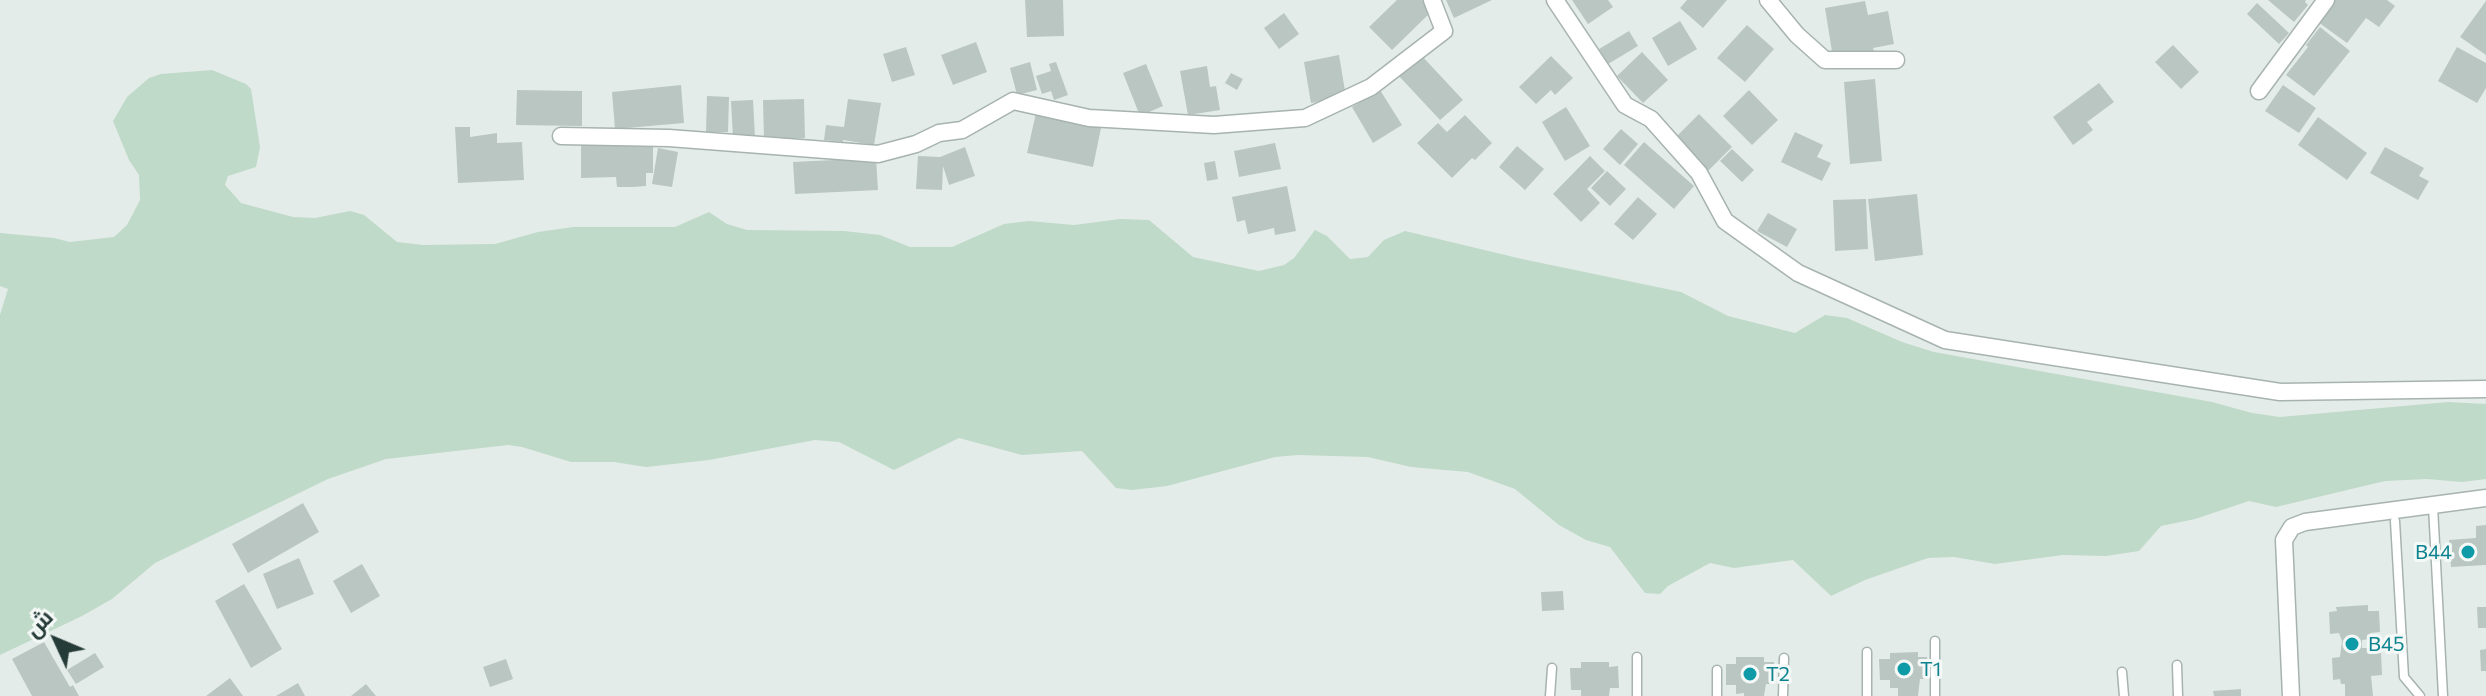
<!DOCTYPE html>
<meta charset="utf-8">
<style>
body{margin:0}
#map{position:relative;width:2486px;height:696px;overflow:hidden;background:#e4ece9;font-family:Commissioner,Cairo,sans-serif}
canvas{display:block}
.north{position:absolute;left:16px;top:600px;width:80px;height:80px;-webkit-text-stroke:6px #f4f8f7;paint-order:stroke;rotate:314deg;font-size:22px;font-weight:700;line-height:32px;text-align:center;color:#253b37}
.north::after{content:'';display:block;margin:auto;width:28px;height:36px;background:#253b37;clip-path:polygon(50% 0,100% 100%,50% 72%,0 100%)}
</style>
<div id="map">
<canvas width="2486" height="696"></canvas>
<div class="north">ش</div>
</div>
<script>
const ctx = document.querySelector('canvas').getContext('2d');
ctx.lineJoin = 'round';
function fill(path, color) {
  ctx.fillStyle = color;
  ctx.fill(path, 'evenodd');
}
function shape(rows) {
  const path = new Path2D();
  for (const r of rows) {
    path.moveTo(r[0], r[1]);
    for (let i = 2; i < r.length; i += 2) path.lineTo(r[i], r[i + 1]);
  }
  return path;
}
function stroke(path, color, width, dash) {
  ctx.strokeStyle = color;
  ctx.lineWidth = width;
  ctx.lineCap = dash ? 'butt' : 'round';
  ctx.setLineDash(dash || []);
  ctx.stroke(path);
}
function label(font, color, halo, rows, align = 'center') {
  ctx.font = font + ' Commissioner,sans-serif';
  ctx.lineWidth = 6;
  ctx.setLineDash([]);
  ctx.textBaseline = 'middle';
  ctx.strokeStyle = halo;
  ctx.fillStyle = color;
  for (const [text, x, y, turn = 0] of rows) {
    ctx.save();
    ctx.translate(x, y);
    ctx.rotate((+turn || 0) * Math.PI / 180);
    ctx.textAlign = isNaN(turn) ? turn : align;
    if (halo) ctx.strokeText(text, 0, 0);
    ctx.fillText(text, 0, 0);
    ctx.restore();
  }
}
const green = shape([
 [212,70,246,84,251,89,260,147,256,167,228,176,225,185,241,203,293,217,315,218,350,211,364,215,397,242,423,245,495,244,538,232,573,227,675,227,709,212,727,224,747,230,844,231,880,235,910,247,952,247,1004,224,1029,221,1074,225,1120,219,1149,220,1193,257,1259,271,1284,265,1294,258,1315,230,1327,236,1350,259,1368,257,1384,240,1405,231,1522,259,1681,292,1728,316,1795,333,1825,315,1847,318,1902,342,1934,352,2212,402,2252,413,2280,417,2448,402,2486,404,2486,479,2462,482,2427,479,2385,481,2276,507,2249,501,2195,519,2161,526,2139,551,2106,556,2063,555,1995,564,1954,557,1928,558,1865,580,1831,596,1793,560,1734,568,1710,563,1668,586,1660,594,1645,593,1610,547,1586,540,1559,525,1515,489,1468,472,1411,467,1368,457,1298,455,1275,457,1167,486,1132,490,1116,488,1082,451,1022,455,959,438,894,470,839,442,815,440,709,460,646,467,614,462,571,462,522,447,508,445,386,459,328,479,155,563,112,599,82,616,0,655,0,315,8,289,0,286,0,233,54,238,70,242,114,237,127,225,140,200,139,175,129,160,113,121,127,97,149,78,161,74]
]);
const building = shape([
 [1025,0,1063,0,1064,36,1027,37],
 [1397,0,1422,0,1432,11,1392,50,1369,27],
 [1446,0,1492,0,1454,18],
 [1572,0,1608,0,1613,7,1588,24],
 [1687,0,1727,0,1703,28,1680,8],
 [2268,0,2306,0,2305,2,2308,5,2294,22],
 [2335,0,2387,0,2395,6,2379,27,2366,18,2347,43,2318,22],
 [1865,1,1868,15,1888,11,1894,44,1873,48,1874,51,1833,58,1825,8],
 [2486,1,2486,55,2460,37],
 [2257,3,2289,33,2279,44,2247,14],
 [1284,13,1299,34,1279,49,1264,28],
 [1680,21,1697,49,1668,66,1652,38],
 [1747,25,1774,49,1745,82,1717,58],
 [2320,27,2350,51,2314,96,2286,75,2308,47,2306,45],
 [1629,31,1638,46,1608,64,1599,49],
 [976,42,987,72,953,85,941,55],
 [2173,45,2199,72,2181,89,2155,62],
 [906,47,915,75,892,82,883,54],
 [2457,47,2486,63,2486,88,2477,103,2438,81],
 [1642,52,1668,80,1643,103,1617,76],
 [1339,55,1346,97,1311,103,1304,62],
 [1421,55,1463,100,1440,120,1398,75],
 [1551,56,1573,78,1555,95,1551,90,1536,104,1519,87],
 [1030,62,1037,90,1017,95,1010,68],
 [1056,62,1068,95,1054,100,1051,91,1042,94,1036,76,1051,71,1049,64],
 [1146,64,1163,106,1140,116,1123,73],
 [1207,66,1210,87,1216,86,1220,110,1188,115,1180,71],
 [1231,73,1243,79,1237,90,1225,83],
 [1875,79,1882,161,1850,164,1844,82],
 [2099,83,2114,102,2087,122,2093,130,2073,145,2053,117],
 [681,85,684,123,615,129,612,92],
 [2283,85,2316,108,2299,133,2265,111],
 [517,90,582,91,582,126,516,125],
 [1380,90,1402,125,1373,143,1352,107],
 [1749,90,1778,120,1752,145,1723,116],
 [707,96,729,97,728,132,706,132],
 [804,99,805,138,764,140,763,100],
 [848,99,881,103,874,145,843,140,843,142,824,140,826,125,844,127],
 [753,100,755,137,733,138,731,101],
 [1566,107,1590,146,1565,161,1542,122],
 [1036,113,1101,128,1093,167,1027,153],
 [1699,114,1732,147,1708,171,1675,138],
 [1465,115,1492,143,1475,160,1472,158,1452,178,1417,143,1438,123,1447,132],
 [2318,117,2367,153,2347,180,2298,145],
 [455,127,470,127,470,137,497,133,497,143,522,142,524,180,458,183],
 [1621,129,1638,144,1620,165,1603,149],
 [1795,132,1823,145,1817,157,1831,163,1822,181,1781,162],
 [1644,142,1694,186,1674,209,1624,165],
 [1275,143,1281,169,1239,177,1234,151],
 [581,145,653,145,653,173,646,173,646,186,632,187,617,187,616,177,581,178],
 [1517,146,1544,169,1525,190,1499,167],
 [965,147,975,176,949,185,943,166,942,190,916,189,918,156,940,157],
 [2385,147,2424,168,2419,176,2429,181,2418,200,2370,173],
 [658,148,678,152,672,187,652,184],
 [1732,149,1754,170,1742,182,1720,161],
 [1590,156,1605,171,1587,189,1600,203,1581,222,1553,194],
 [876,158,878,190,795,194,793,162],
 [1215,161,1218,179,1207,181,1204,163],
 [1607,171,1626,189,1610,206,1591,188],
 [1287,186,1296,231,1275,235,1274,228,1248,234,1245,220,1237,222,1232,197],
 [1917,194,1923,255,1875,261,1868,199],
 [1638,197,1657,214,1633,240,1614,224],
 [1866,199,1868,249,1835,251,1833,200],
 [1768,213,1797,229,1787,247,1757,231],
 [303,503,319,532,248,573,232,544],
 [2486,525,2486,565,2451,567,2449,540,2476,538,2476,526],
 [299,558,314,594,277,609,263,574],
 [362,564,380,596,351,613,333,581],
 [244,584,282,649,251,668,215,601],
 [1563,591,1564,610,1542,611,1541,592],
 [2368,605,2368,611,2379,611,2380,632,2370,633,2371,639,2362,640,2362,648,2371,648,2371,654,2381,653,2382,675,2371,676,2373,696,2345,696,2345,684,2341,684,2340,679,2333,680,2332,658,2340,657,2342,641,2339,633,2330,634,2329,612,2337,611,2336,607],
 [2477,607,2486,607,2486,628,2478,628],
 [44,642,70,687,73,685,79,696,32,696,12,659],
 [2486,649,2486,671,2481,671,2480,650],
 [1918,652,1918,657,1927,657,1928,679,1920,679,1918,696,1898,696,1898,688,1890,688,1890,680,1880,680,1879,659,1890,659,1890,653],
 [95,653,104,667,76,684,67,670],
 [1736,657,1764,657,1764,662,1774,662,1774,684,1766,684,1764,696,1744,696,1744,693,1736,694,1736,685,1726,685,1726,664,1736,664],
 [506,659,513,679,490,687,483,667],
 [1581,662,1609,662,1609,667,1618,666,1619,688,1610,688,1609,696,1581,696,1581,690,1571,690,1570,668,1581,668],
 [230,678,243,696,206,696],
 [298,683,305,696,276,696],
 [366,684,376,696,351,696],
 [2241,689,2241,696,2214,696,2213,691]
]);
const lane = shape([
 [2433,506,2443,696],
 [2395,521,2404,677,2420,696],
 [1867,652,1867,696],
 [2177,665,2178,696],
 [2122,672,2124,696],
 [1550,696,1552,668],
 [1637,696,1637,657],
 [1717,696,1717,670],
 [1783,696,1784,658],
 [1935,696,1935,641]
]);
const street = shape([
 [1555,0,1625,105,1651,119,1699,173,1725,221,1798,273,1945,340,2280,392,2486,389],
 [1768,0,1797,35,1825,60,1896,60],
 [2259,91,2326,0],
 [561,136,669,138,878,154,916,144,939,133,962,130,1013,101,1089,118,1214,125,1305,118,1371,87,1444,31,1432,0],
 [2291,696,2284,540,2292,527,2305,522,2486,498]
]);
const markers = [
 [2468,552,8,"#0f9aa8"],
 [2352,644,8,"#0f9aa8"],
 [1904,669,8,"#0f9aa8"],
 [1750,674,8,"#0f9aa8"]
];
const cultureNames = [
 ["B44",2452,552,"right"],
 ["B45",2368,644],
 ["T1",1920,669],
 ["T2",1766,674]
];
fill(green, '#bfdac8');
fill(building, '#b9c6c2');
stroke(lane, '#a7b3b0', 11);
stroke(street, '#a7b3b0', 19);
stroke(lane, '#fff', 8);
stroke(street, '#fff', 16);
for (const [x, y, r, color] of markers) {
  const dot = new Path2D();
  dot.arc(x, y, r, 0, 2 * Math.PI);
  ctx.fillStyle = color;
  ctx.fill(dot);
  stroke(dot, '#f4f8f7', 3);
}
label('20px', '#0d838f', '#f4f8f7', cultureNames, 'left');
</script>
